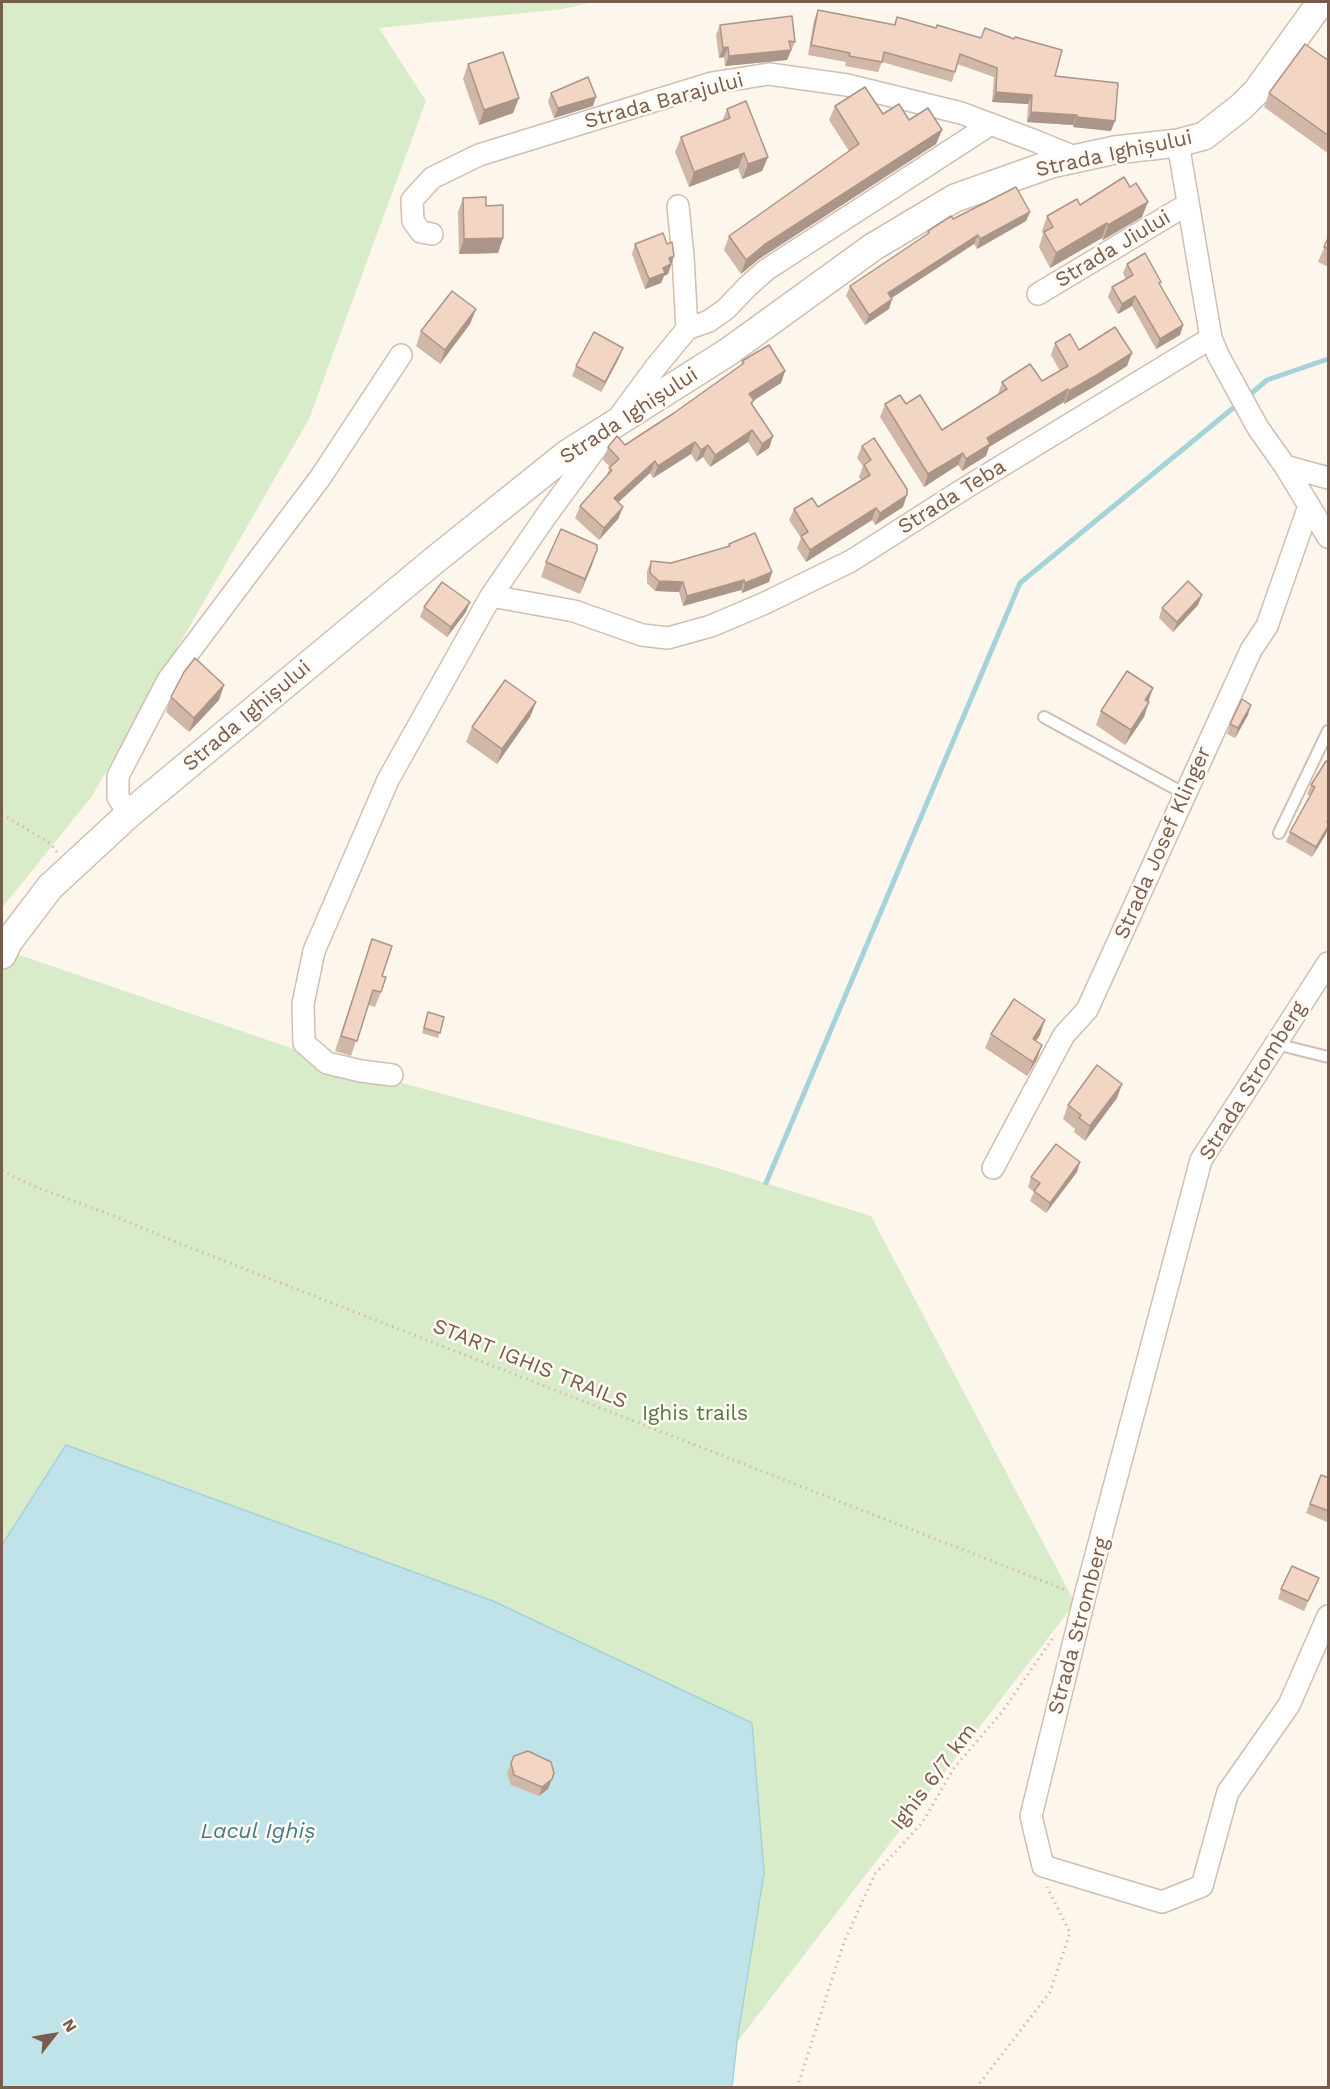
<!DOCTYPE html>
<meta charset="utf-8">
<style>
body{margin:0}
#map{position:relative;width:1330px;height:2089px;overflow:hidden;background:#fdf6ec;font-family:"Work Sans",sans-serif}
canvas{display:block}
.frame{position:absolute;inset:0;border:3px solid #7a5c4d;pointer-events:none}
.north{position:absolute;left:24px;top:2005px;width:60px;height:60px;-webkit-text-stroke:4px #fffaf3;paint-order:stroke;rotate:59deg;font-size:16px;font-weight:700;line-height:24px;text-align:center;color:#7a5c4d}
.north::after{content:'';display:block;margin:auto;width:21px;height:27px;background:#7a5c4d;clip-path:polygon(50% 0,100% 100%,50% 72%,0 100%)}
</style>
<div id="map">
<canvas width="1330" height="2089"></canvas>
<div class="frame"></div>
<div class="north">N</div>
</div>
<script>
const ctx = document.querySelector('canvas').getContext('2d');
ctx.lineJoin = 'round';
function fill(path, color) {
  ctx.fillStyle = color;
  ctx.fill(path, 'evenodd');
}
function shape(rows) {
  const path = new Path2D();
  for (const r of rows) {
    path.moveTo(r[0], r[1]);
    for (let i = 2; i < r.length; i += 2) path.lineTo(r[i], r[i + 1]);
  }
  return path;
}
function stroke(path, color, width, dash) {
  ctx.strokeStyle = color;
  ctx.lineWidth = width;
  ctx.lineCap = dash ? 'butt' : 'round';
  ctx.setLineDash(dash || []);
  ctx.stroke(path);
}
function label(font, color, halo, rows, align = 'center') {
  ctx.font = font + ' "Work Sans",sans-serif';
  ctx.lineWidth = 5;
  ctx.setLineDash([]);
  ctx.textBaseline = 'middle';
  ctx.strokeStyle = halo;
  ctx.fillStyle = color;
  for (const [text, x, y, turn = 0] of rows) {
    ctx.save();
    ctx.translate(x, y);
    ctx.rotate((+turn || 0) * Math.PI / 180);
    ctx.textAlign = isNaN(turn) ? turn : align;
    if (halo) ctx.strokeText(text, 0, 0);
    ctx.fillText(text, 0, 0);
    ctx.restore();
  }
}
const green = shape([
 [2,2,593,2,562,9,379,28,426,101,309,419,92,796,2,908],
 [2,949,361,1072,714,1167,871,1216,1075,1603,737,2042,764,1873,66,1445,2,1545]
]);
const water = shape([
 [66,1445,493,1601,752,1723,764,1873,737,2042,732,2087,2,2087,2,1545,66,1445]
]);
const stream = shape([
 [1246,398,1267,380,1328,359],
 [766,1183,1020,583,1238,404]
]);
const path = shape([
 [2,814,51,844,57,852],
 [2,1171,36,1187,114,1216,176,1242,1066,1590],
 [797,2088,844,1942,875,1874,922,1823,954,1768,1002,1712,1055,1635],
 [976,2088,1050,1992,1070,1933,1047,1887]
]);
const service = shape([
 [1044,717,1185,794],
 [1279,833,1328,731],
 [1276,1044,1328,1057]
]);
const minor = shape([
 [1178,143,1211,338,1218,355,1258,428,1285,466,1328,478],
 [678,206,683,256,687,329],
 [432,234,421,232,413,221,412,200,432,178,479,155,712,83,769,74,847,85,961,113,1038,142,1077,158],
 [1038,294,1188,204],
 [1285,466,1328,537],
 [491,596,574,611,642,635,668,638,711,626,763,604,851,561,967,487,1211,338],
 [129,814,118,797,118,776,168,680,320,478,401,355],
 [1328,963,1201,1160,1085,1596,1031,1816,1043,1866,1162,1902,1202,1886,1228,1792,1289,1705,1328,1616],
 [392,1075,361,1071,327,1063,304,1043,303,1004,314,951,388,780,491,596,546,516,655,368,687,329,709,321,726,309,747,287,766,270,991,124],
 [993,1168,1064,1035,1087,1010,1251,650,1267,626,1309,506]
]);
const tertiary = shape([
 [2,955,9,941,50,887,129,814,436,559,567,454,728,352,873,247,955,198,1051,164,1115,150,1178,143,1204,136,1241,107,1257,91,1321,2]
]);
const wall = shape([
 [818,10,894,25,897,17,1055,76,1111,131,1073,127,1073,125,1027,122,1028,104,992,102,994,77,957,64,952,82,882,62,878,72,845,66,846,62,808,55,814,20],
 [720,25,795,42,787,60,725,66,724,57,719,58,716,35],
 [1329,61,1329,154,1264,107,1269,93],
 [468,64,519,98,513,113,479,125,463,79],
 [551,93,593,106,554,118,548,102],
 [835,106,883,114,909,120,942,130,936,144,759,259,741,274,724,250,729,236,849,151,829,120],
 [727,109,768,157,762,171,742,179,738,168,689,187,675,152,681,137,722,122],
 [463,198,486,206,503,238,498,253,459,254,458,212],
 [1080,205,1142,217,1103,240,1102,238,1050,268,1039,247,1043,234,1042,231,1047,216],
 [1030,212,1026,221,977,249,974,244,891,298,892,299,889,309,865,325,846,296,850,286,926,236,928,231,953,219],
 [1329,236,1329,267,1318,262],
 [635,244,667,244,674,256,668,274,664,276,661,283,645,289,632,254],
 [1127,264,1160,285,1183,325,1180,335,1156,349,1132,306,1118,314,1108,297,1112,287,1126,279,1123,273],
 [476,309,470,324,440,364,416,346,421,331],
 [1055,343,1079,350,1127,366,1090,389,1064,404,1064,402,989,447,986,456,962,471,958,465,924,487,880,417,885,404,906,404,942,430,998,394,1002,382,1042,381,1060,371,1051,355],
 [619,358,601,392,572,376,576,366],
 [742,361,785,371,781,383,754,400,752,405,773,436,769,448,757,456,748,442,710,467,703,457,696,462,691,454,653,478,650,473,618,502,623,507,618,519,599,540,575,518,580,506,606,477,610,467,603,460,608,447,625,445,674,413,741,365],
 [862,446,903,507,875,525,872,520,806,562,797,548,801,538,789,520,794,509,818,507,861,480,859,477,863,466,857,458],
 [729,544,772,572,769,582,742,593,741,590,683,606,679,592,655,591,647,583,647,571,651,561,671,563,728,546],
 [546,562,592,565,580,594,541,577],
 [1202,595,1198,605,1173,632,1159,618,1162,608],
 [424,607,466,612,447,637,420,617],
 [224,685,219,700,189,732,166,712,171,697],
 [536,702,530,717,497,764,466,742,472,727],
 [1148,702,1144,717,1125,745,1096,725,1101,711],
 [1248,715,1235,738,1227,734,1230,724],
 [1329,762,1329,826,1326,834,1312,857,1286,842,1290,832,1310,796,1307,794,1311,785],
 [372,939,382,976,381,992,375,1007,368,1005,351,1056,335,1051],
 [428,1012,444,1017,438,1038,422,1033],
 [991,1034,1040,1035,1036,1041,1042,1045,1037,1059,1027,1076,985,1048],
 [1122,1084,1117,1098,1085,1141,1074,1132,1075,1129,1063,1119,1068,1105],
 [1077,1172,1046,1213,1030,1201,1034,1192,1028,1187,1031,1177],
 [1321,1475,1329,1478,1329,1523,1306,1513],
 [1319,1578,1304,1611,1278,1599,1281,1589],
 [511,1763,548,1789,539,1796,511,1785,507,1773]
]);
const shadedWall = shape([
 [728,47,724,57,719,58,723,48],
 [791,50,787,60,725,66,729,56],
 [996,92,1032,95,1028,104,992,102],
 [596,97,593,106,554,118,558,108],
 [519,98,513,113,479,125,484,110],
 [1031,112,1077,115,1073,125,1027,122],
 [1077,117,1115,121,1111,131,1073,127],
 [942,130,936,144,759,259,741,274,746,260,764,245],
 [744,153,738,168,689,187,694,172],
 [768,157,762,171,742,179,748,164],
 [1148,202,1142,217,1103,240,1108,225],
 [1030,212,1026,221,977,249,980,239],
 [1107,223,1102,238,1050,268,1056,253],
 [978,235,974,244,884,303,888,293],
 [503,238,498,253,459,254,464,239],
 [674,256,668,274,664,276,661,283,645,289,649,279,663,268,669,258],
 [1135,296,1132,306,1118,314,1122,304],
 [892,299,889,309,865,325,869,315],
 [476,309,470,324,440,364,445,350],
 [1183,325,1180,335,1156,349,1160,339],
 [623,348,619,358,601,392,605,382],
 [1132,353,1127,366,1090,389,1064,404,1069,391],
 [785,371,781,383,745,406,749,394],
 [1068,389,1064,402,989,447,986,456,962,471,966,459,987,438],
 [752,430,748,442,710,467,715,455],
 [773,436,769,448,757,456,762,444],
 [695,442,691,454,653,478,658,466],
 [708,445,703,457,696,462,701,450],
 [963,453,958,465,924,487,928,474],
 [655,461,650,473,609,511,614,498],
 [907,495,903,507,875,525,880,513],
 [623,507,618,519,599,540,604,528],
 [876,508,872,520,806,562,810,550],
 [597,550,592,565,580,594,585,579],
 [772,572,769,582,742,593,745,583],
 [744,580,741,590,683,606,687,596],
 [659,581,683,582,679,592,655,591],
 [1202,595,1198,605,1173,632,1177,622],
 [470,602,466,612,447,637,451,627],
 [224,685,219,700,189,732,194,718],
 [1153,688,1148,703,1145,700],
 [536,702,530,717,497,764,502,749],
 [1149,702,1144,717,1125,745,1131,730],
 [1251,705,1248,715,1235,738,1238,728],
 [1329,825,1326,834,1312,857,1316,847],
 [1045,1020,1040,1035,1027,1053,1033,1039],
 [1042,1045,1037,1059,1027,1076,1033,1062],
 [1122,1084,1117,1098,1085,1141,1090,1126],
 [1080,1162,1077,1172,1046,1213,1050,1203],
 [552,1779,548,1789,539,1796,542,1787]
]);
const building = shape([
 [818,10,895,25,897,17,936,28,937,25,981,38,985,28,1014,39,1015,37,1062,50,1055,76,1118,83,1115,121,1077,117,1077,115,1031,112,1032,95,996,92,997,68,960,54,955,72,884,52,882,62,849,56,850,53,811,45,818,10],
 [792,16,795,42,789,41,791,50,729,56,728,47,723,48,720,25,792,16],
 [1305,44,1329,61,1329,136,1269,93,1305,44],
 [503,52,519,98,484,110,468,64,503,52],
 [588,77,596,97,558,108,551,93,588,77],
 [865,87,883,114,899,104,909,120,928,108,942,130,764,245,746,260,729,236,859,144,835,106,865,87],
 [746,101,768,157,748,164,744,153,694,172,681,137,730,118,727,109,746,101],
 [1124,177,1130,187,1136,183,1148,202,1108,225,1107,223,1056,253,1044,232,1053,227,1047,216,1077,199,1080,205,1124,177],
 [1016,187,1030,212,980,239,978,235,888,293,892,299,869,315,850,286,929,233,928,231,951,216,953,219,1016,187],
 [486,197,486,206,503,205,503,238,464,239,463,198,486,197],
 [663,233,667,244,672,242,674,256,669,258,671,264,663,268,665,273,649,279,635,244,663,233],
 [1329,236,1329,249,1324,247,1329,236],
 [1145,253,1161,282,1159,283,1183,325,1160,339,1135,296,1122,304,1112,287,1133,275,1127,264,1145,253],
 [452,291,476,309,445,350,421,331,452,291],
 [1115,327,1132,353,1095,376,1069,391,1068,389,987,438,990,444,966,459,963,453,928,474,885,404,900,395,906,404,920,395,942,430,1007,389,1002,382,1030,364,1042,381,1068,366,1055,343,1070,334,1079,350,1115,327],
 [594,332,623,348,605,382,576,366,594,332],
 [769,345,785,371,749,394,754,400,751,403,773,436,762,444,752,430,715,455,708,445,701,450,695,442,658,466,655,461,614,498,623,507,604,528,580,506,612,470,609,468,619,459,608,447,617,436,625,445,674,413,744,363,742,361,769,345],
 [874,438,907,489,907,495,880,513,876,508,810,550,801,536,808,532,794,509,812,498,818,507,870,475,864,465,871,460,862,446,874,438],
 [561,529,597,545,597,550,585,579,546,562,561,529],
 [755,533,772,572,745,583,744,580,687,596,683,582,659,581,650,573,651,561,671,563,730,546,729,544,755,533],
 [1188,581,1202,595,1177,622,1162,608,1188,581],
 [442,582,470,602,451,627,424,607,442,582],
 [195,658,224,685,194,718,171,697,184,672,195,658],
 [1127,671,1153,688,1145,700,1149,702,1131,730,1101,711,1127,671],
 [505,680,536,702,502,749,472,727,505,680],
 [1242,699,1251,705,1238,728,1230,724,1242,699],
 [1326,761,1329,762,1329,819,1327,822,1329,823,1329,825,1316,847,1290,832,1315,787,1311,785,1326,761],
 [372,939,392,946,382,976,386,977,381,992,373,990,357,1041,341,1036,372,939],
 [1014,999,1045,1020,1033,1039,1042,1045,1033,1062,991,1034,1014,999],
 [428,1012,444,1017,440,1033,424,1028,428,1012],
 [1097,1065,1122,1084,1090,1126,1079,1118,1081,1115,1068,1105,1097,1065],
 [1056,1144,1080,1162,1050,1203,1034,1191,1040,1183,1031,1177,1056,1144],
 [1321,1475,1329,1478,1329,1511,1310,1504,1321,1475],
 [1292,1566,1319,1578,1308,1601,1281,1589,1292,1566],
 [528,1751,551,1762,554,1773,552,1779,542,1787,514,1775,511,1763,514,1756,528,1751]
]);
const streetNames = [
 ["Strada Barajului",664,101,-15],
 ["Strada Ighișului",1114,154,-12],
 ["Strada Jiului",1113,249,-31],
 ["Strada Ighișului",629,416,-33],
 ["Strada Teba",952,497,-32],
 ["Strada Ighișului",247,716,-40],
 ["Strada Josef Klinger",1163,843,-66],
 ["Strada Stromberg",1253,1081,-58],
 ["START IGHIS TRAILS",530,1364,22],
 ["Strada Stromberg",1079,1626,-75],
 ["Ighis 6/7 km",934,1777,-53]
];
const parkNames = [
 ["Ighis trails",695,1414]
];
const waterNames = [
 ["Lacul Ighiș",258,1832]
];
fill(green, '#d8ecc9');
fill(water, '#bfe3e8');
stroke(water, '#a5d3da', 1.5);
stroke(stream, '#a5d3da', 5);
stroke(service, '#d1beb0', 14);
stroke(minor, '#d1beb0', 24);
stroke(tertiary, '#d1beb0', 30);
stroke(path, '#d9b8a5', 3, [1.5, 4.5]);
stroke(service, '#fff', 10);
stroke(minor, '#fff', 21);
stroke(tertiary, '#fff', 27);
fill(wall, '#d1b7a8');
fill(shadedWall, '#aa9588');
fill(building, '#f3d5c3');
stroke(building, '#aa9588', 1.5);
label('21px', '#7a5c4d', '#fffaf3', streetNames);
label('21px', '#537a41', '#fffaf3', parkNames);
label('italic 22px', '#437c86', '#fffaf3', waterNames);
</script>
